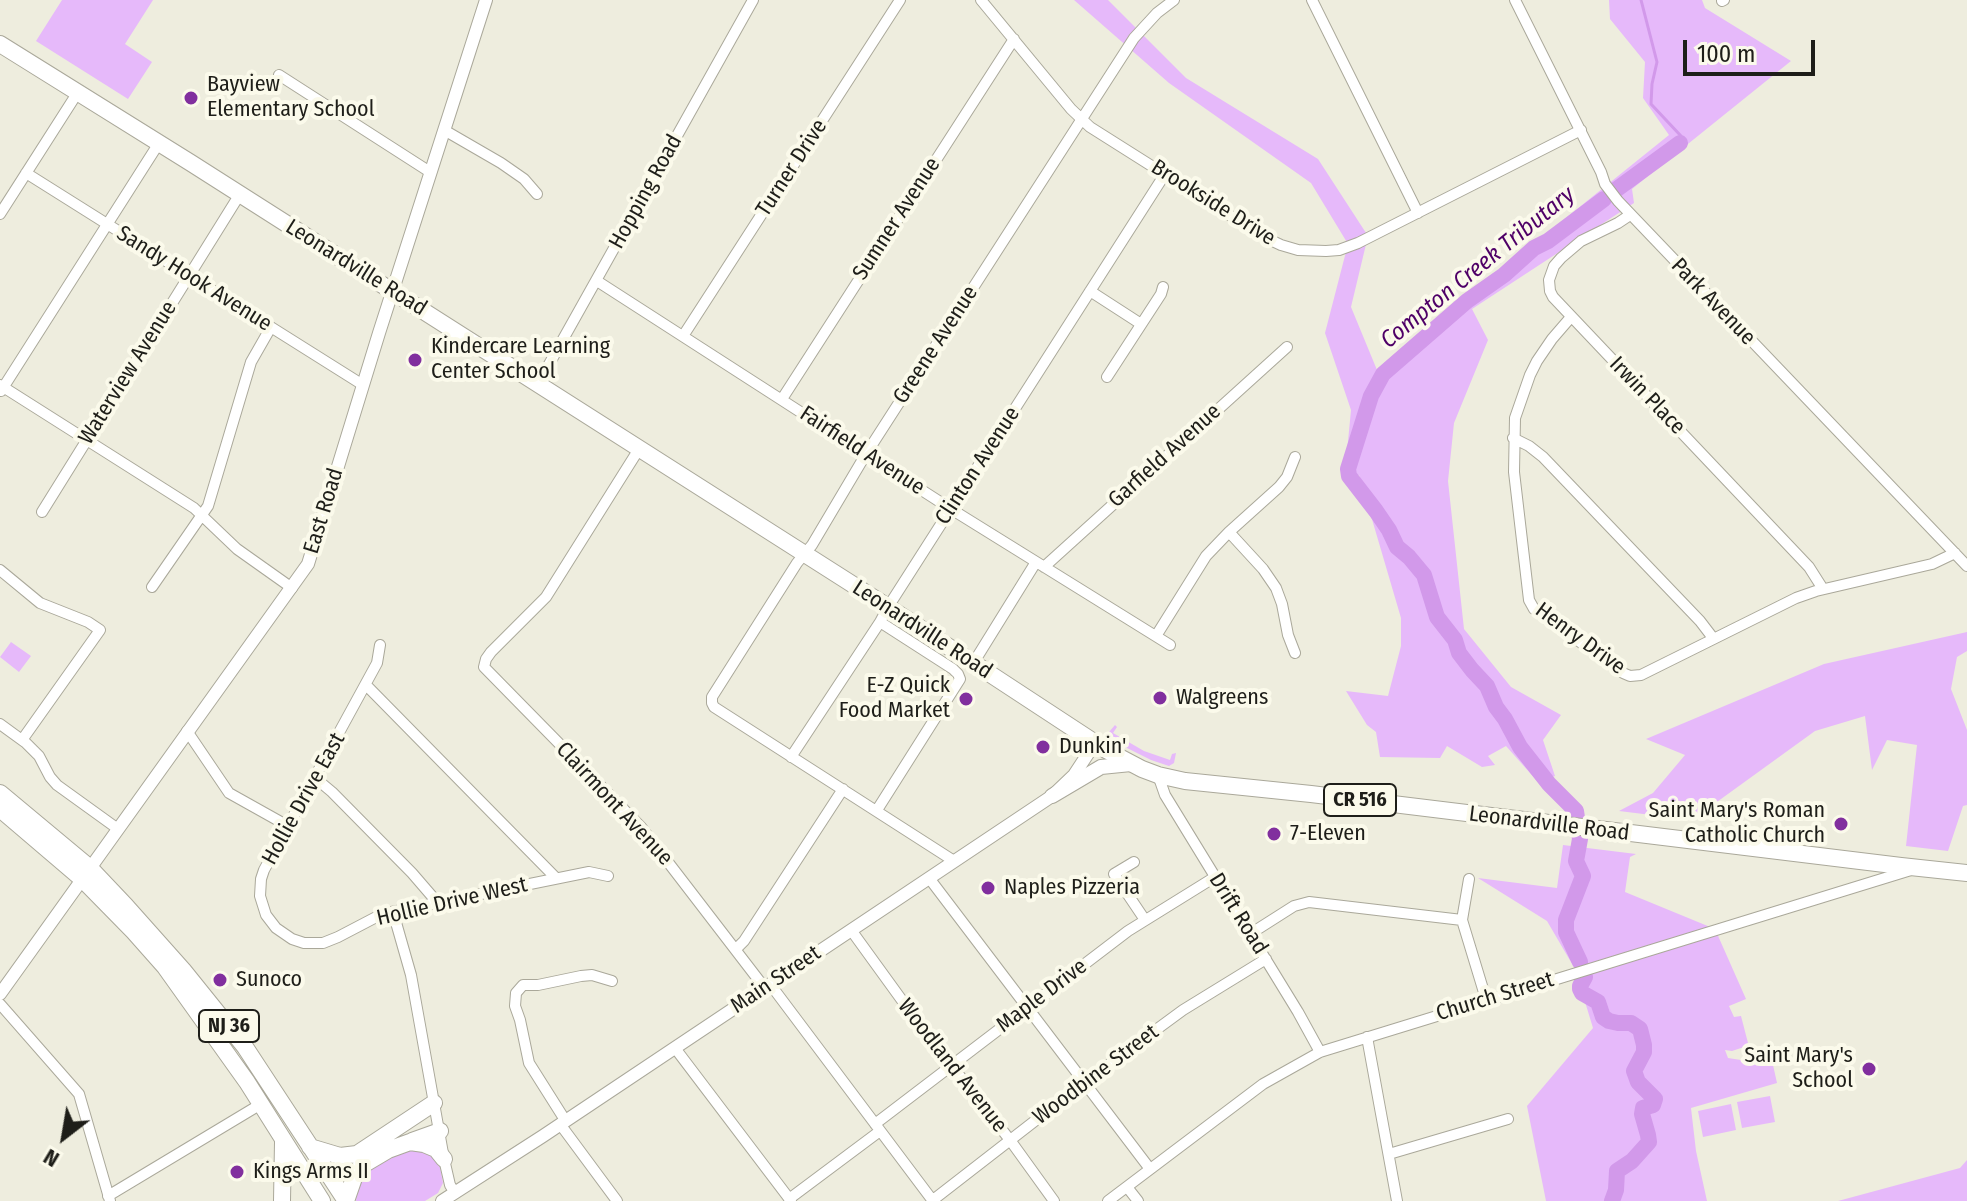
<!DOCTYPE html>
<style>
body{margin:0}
#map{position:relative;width:1967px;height:1201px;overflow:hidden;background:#eeedde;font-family:"Fira Sans Condensed",sans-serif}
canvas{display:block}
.north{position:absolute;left:24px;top:1097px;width:80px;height:80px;-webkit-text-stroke:6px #fbfaeb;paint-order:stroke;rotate:211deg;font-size:22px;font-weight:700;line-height:32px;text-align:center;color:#1e1e19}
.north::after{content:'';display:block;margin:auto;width:28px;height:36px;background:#1e1e19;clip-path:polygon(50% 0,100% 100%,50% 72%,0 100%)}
.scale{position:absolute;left:1683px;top:40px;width:132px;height:36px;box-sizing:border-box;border:4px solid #1e1e19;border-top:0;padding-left:10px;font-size:24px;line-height:28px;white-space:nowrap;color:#1e1e19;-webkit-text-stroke:6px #fbfaeb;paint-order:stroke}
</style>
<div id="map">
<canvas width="1967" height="1201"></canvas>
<div class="north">N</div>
<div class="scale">100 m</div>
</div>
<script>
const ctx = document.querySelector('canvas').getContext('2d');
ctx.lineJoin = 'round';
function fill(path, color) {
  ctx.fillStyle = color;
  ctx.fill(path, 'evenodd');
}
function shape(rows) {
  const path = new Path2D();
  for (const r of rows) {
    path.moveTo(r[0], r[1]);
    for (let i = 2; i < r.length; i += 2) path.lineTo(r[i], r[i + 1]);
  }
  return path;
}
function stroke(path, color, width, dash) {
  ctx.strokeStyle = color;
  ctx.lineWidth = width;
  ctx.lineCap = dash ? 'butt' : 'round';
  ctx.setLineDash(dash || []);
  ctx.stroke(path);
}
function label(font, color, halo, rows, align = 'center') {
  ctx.font = font + ' "Fira Sans Condensed",sans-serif';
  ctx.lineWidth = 8;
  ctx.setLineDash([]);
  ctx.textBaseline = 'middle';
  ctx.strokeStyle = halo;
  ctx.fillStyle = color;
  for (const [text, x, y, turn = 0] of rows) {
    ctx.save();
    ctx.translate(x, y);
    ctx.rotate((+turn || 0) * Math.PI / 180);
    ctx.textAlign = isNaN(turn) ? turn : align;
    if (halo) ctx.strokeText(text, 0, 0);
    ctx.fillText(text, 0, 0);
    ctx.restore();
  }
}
const green = shape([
 [62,0,153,0,125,44,152,62,128,99,36,41],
 [1074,0,1108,0,1186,78,1318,159,1368,236,1351,307,1377,370,1669,135,1643,98,1645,62,1610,19,1609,0,1702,0,1705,8,1791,61,1632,189,1634,203,1472,309,1488,340,1454,423,1448,481,1464,629,1511,687,1561,715,1543,740,1555,776,1538,782,1506,746,1488,756,1495,765,1482,767,1447,746,1440,758,1380,757,1376,732,1367,725,1346,691,1388,696,1401,646,1401,618,1359,475,1345,473,1351,410,1325,333,1348,244,1311,183,1169,83],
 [1967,632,1967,651,1957,657,1951,689,1967,730,1967,805,1963,806,1948,851,1906,846,1917,745,1887,740,1872,770,1865,716,1815,731,1692,820,1619,811,1653,793,1685,755,1646,739,1824,664],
 [11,642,31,656,19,672,0,657],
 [1115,725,1117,727,1113,733,1144,751,1170,760,1172,754,1176,753,1174,763,1169,766,1151,760,1115,742,1109,732],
 [1563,845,1636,854,1630,857,1625,892,1715,929,1746,999,1729,1006,1734,1017,1741,1016,1748,1043,1744,1047,1732,1051,1725,1050,1728,1058,1773,1065,1777,1083,1691,1108,1696,1151,1707,1201,1546,1201,1527,1106,1593,1028,1575,969,1547,921,1478,878,1557,888],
 [1770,1096,1775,1122,1742,1128,1737,1102],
 [1731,1104,1736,1130,1703,1137,1698,1111],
 [420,1149,431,1156,440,1167,443,1183,438,1193,425,1201,356,1201,357,1186,362,1172,400,1150],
 [1967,1160,1967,1201,1838,1201,1960,1168]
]);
const stream = shape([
 [1641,0,1657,62,1652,84,1651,104,1681,136,1680,143]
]);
const river = shape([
 [1617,189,1680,143],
 [1580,962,1566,932,1566,920,1583,876,1576,861,1580,839,1576,811,1549,784,1520,747,1505,719,1496,707,1487,686,1472,670,1459,653,1455,640,1437,617,1424,575,1409,557,1397,547,1389,530,1376,511,1349,476,1348,469,1371,396,1383,374,1467,301,1504,275,1534,248,1548,241,1604,199],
 [1585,977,1580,986,1580,989,1582,993,1598,1002,1603,1017,1609,1021,1618,1023,1631,1023,1640,1029,1644,1045,1644,1052,1634,1071,1638,1082,1655,1099,1653,1105,1643,1108,1642,1114,1648,1135,1649,1142,1632,1161,1617,1171,1616,1190,1612,1201]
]);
const minor = shape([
 [981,0,1071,109,1090,127,1264,237,1281,245,1298,250,1326,251,1339,250,1358,243,1581,130],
 [1312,0,1418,213],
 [1515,0,1601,172,1605,184,1618,201,1967,566],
 [1722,1,1724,0],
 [279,75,430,172],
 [444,130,501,163,524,179,537,194],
 [26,173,363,385],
 [0,214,78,92],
 [1630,215,1618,223,1581,241,1561,258,1554,266,1549,280,1550,291,1553,297,1809,567,1823,589],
 [597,281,951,509,1170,645],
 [1090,291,1141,324],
 [1571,317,1552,339,1537,361,1530,375,1515,418,1514,472,1529,600,1534,609,1623,673,1630,676,1641,675,1796,598,1816,591,1932,564,1955,553],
 [683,336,900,0],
 [1107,377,1161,294,1163,287],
 [538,384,753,0],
 [0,385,194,508,237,549,292,588],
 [1,391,159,143],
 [782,399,1014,39],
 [1513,438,1529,446,1543,457,1700,621,1713,638],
 [639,449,546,597,491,652,486,659,484,667,641,827,764,987],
 [42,512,240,194],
 [1229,532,1263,569,1276,588,1282,604,1288,635,1295,653],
 [1044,567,1287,347],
 [0,570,40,603,88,622,100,630,22,740],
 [152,587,208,506,251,362,271,327],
 [1156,636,1206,556,1229,532,1279,487,1287,477,1295,457],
 [380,645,377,663,264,870,261,879,260,896,266,915,276,928,292,939,304,943,323,943,338,937,382,914,589,872,608,876],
 [974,662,1036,562],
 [366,685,556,878],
 [0,724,26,743,39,756,50,777,57,785,118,829],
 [187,731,229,793,288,826],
 [791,757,880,622,888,607,1165,174],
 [1158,775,1165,795,1298,1012,1320,1052],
 [314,777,332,792,412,873,437,902],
 [877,810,960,679,958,674,953,669,880,622],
 [954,861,714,707,712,703,712,697,797,563,812,545,866,454,1134,38,1157,13,1174,0],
 [1134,862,1114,874,1145,920],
 [929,878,1150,1169],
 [1469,879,1462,920,1486,999],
 [393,912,411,975,444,1159,450,1185,455,1193],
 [851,930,922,1028,1010,1140,1054,1201],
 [1250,934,1294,906,1309,902,1462,920],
 [736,949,744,941,843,789],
 [770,984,933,1201],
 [0,1004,79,1094,110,1201],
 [1367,1037,1397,1201],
 [675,1048,791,1201],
 [565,1120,529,1063,520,1020,515,1006,516,993,523,985,538,985,581,976,592,975,612,981],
 [560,1124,617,1201],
 [875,1124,1128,931,1215,877],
 [1389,1154,1508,1119],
 [1127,1187,1138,1201],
 [108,1196,261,1104],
 [789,1199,880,1131],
 [933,1200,1085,1082,1183,1010,1266,959],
 [1108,1201,1263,1084,1320,1052,1911,870]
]);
const tertiary = shape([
 [0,994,308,564,379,333,486,0],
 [442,1201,543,1136,1052,796,1074,775,1095,743]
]);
const secondary = shape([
 [1052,796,1101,767,1131,764]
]);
const primary = shape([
 [0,44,191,163,888,607,1106,750,1142,769,1158,775,1185,781,1311,794,1901,866,1967,873]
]);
const trunk = shape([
 [0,793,90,868,126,906,183,970,245,1047,346,1201],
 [0,809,82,879,134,932,165,967,247,1082,322,1201],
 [412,1141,440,1131],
 [310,1147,340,1156,357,1154,434,1103],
 [282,1201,283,1142],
 [346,1201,355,1175,361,1166,388,1150,410,1142,424,1144,436,1149,444,1159]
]);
const markers = [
 [191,98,8,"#812f9e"],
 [415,360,8,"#812f9e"],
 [1160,698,8,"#812f9e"],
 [966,699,8,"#812f9e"],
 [1043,747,8,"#812f9e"],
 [1841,824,8,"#812f9e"],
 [1274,834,8,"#812f9e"],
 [988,888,8,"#812f9e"],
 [220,980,8,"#812f9e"],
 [1869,1069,8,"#812f9e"],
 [237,1172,8,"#812f9e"]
];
const shields = [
 [1360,800,72],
 [229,1026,60]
];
const shieldNames = [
 ["CR 516",1360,800],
 ["NJ 36",229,1026]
];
const poiNames = [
 ["Bayview",207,85],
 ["Elementary School",207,110],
 ["Kindercare Learning",431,347],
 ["Center School",431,372],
 ["E-Z Quick",950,686,"right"],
 ["Food Market",950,711,"right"],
 ["Walgreens",1176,698],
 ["Dunkin'",1059,747],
 ["Saint Mary's Roman",1825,811,"right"],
 ["Catholic Church",1825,836,"right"],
 ["7-Eleven",1290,834],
 ["Naples Pizzeria",1004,888],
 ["Sunoco",236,980],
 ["Saint Mary's",1853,1056,"right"],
 ["School",1853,1081,"right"],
 ["Kings Arms II",253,1172]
];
const streetNames = [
 ["Turner Drive",792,168,-57],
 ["Hopping Road",646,192,-61],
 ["Brookside Drive",1213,203,32],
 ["Sumner Avenue",897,219,-57],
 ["Leonardville Road",356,268,32],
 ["Sandy Hook Avenue",194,279,32],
 ["Park Avenue",1713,302,46],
 ["Greene Avenue",936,345,-57],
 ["Waterview Avenue",128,373,-58],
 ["Irwin Place",1647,396,46],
 ["Fairfield Avenue",862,451,33],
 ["Garfield Avenue",1165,456,-42],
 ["Clinton Avenue",978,466,-57],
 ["East Road",324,511,-73],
 ["Leonardville Road",922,630,33],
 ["Henry Drive",1580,639,36],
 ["Hollie Drive East",304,799,-61],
 ["Clairmont Avenue",614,804,47],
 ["Leonardville Road",1549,824,7],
 ["Hollie Drive West",452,902,-13],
 ["Drift Road",1238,914,58],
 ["Main Street",776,980,-34],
 ["Maple Drive",1042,996,-37],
 ["Church Street",1495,997,-17],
 ["Woodland Avenue",952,1066,52],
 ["Woodbine Street",1096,1075,-37]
];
const waterNames = [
 ["Compton Creek Tributary",1478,268,-39]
];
fill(green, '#e6b9fa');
stroke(stream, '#d299ea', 3);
stroke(river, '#d299ea', 16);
stroke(minor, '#aaa89a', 12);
stroke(tertiary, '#aaa89a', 14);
stroke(secondary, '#aaa89a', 16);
stroke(primary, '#aaa89a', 18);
stroke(trunk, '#aaa89a', 18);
stroke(minor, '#fff', 10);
stroke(tertiary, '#fff', 12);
stroke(secondary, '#fff', 14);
stroke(primary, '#fff', 16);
stroke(trunk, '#fff', 16);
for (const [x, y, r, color] of markers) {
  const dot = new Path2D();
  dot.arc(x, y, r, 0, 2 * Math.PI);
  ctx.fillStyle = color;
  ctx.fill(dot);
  stroke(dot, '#fbfaeb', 3);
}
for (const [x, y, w] of shields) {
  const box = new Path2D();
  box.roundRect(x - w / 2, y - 16, w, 32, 6);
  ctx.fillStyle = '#fbfaeb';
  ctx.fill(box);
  stroke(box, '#1e1e19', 2);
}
label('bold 20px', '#1e1e19', null, shieldNames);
label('22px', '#1e1e19', '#fbfaeb', poiNames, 'left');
label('22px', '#1e1e19', '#fbfaeb', streetNames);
label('italic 24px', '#4f0067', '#fbfaeb', waterNames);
</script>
